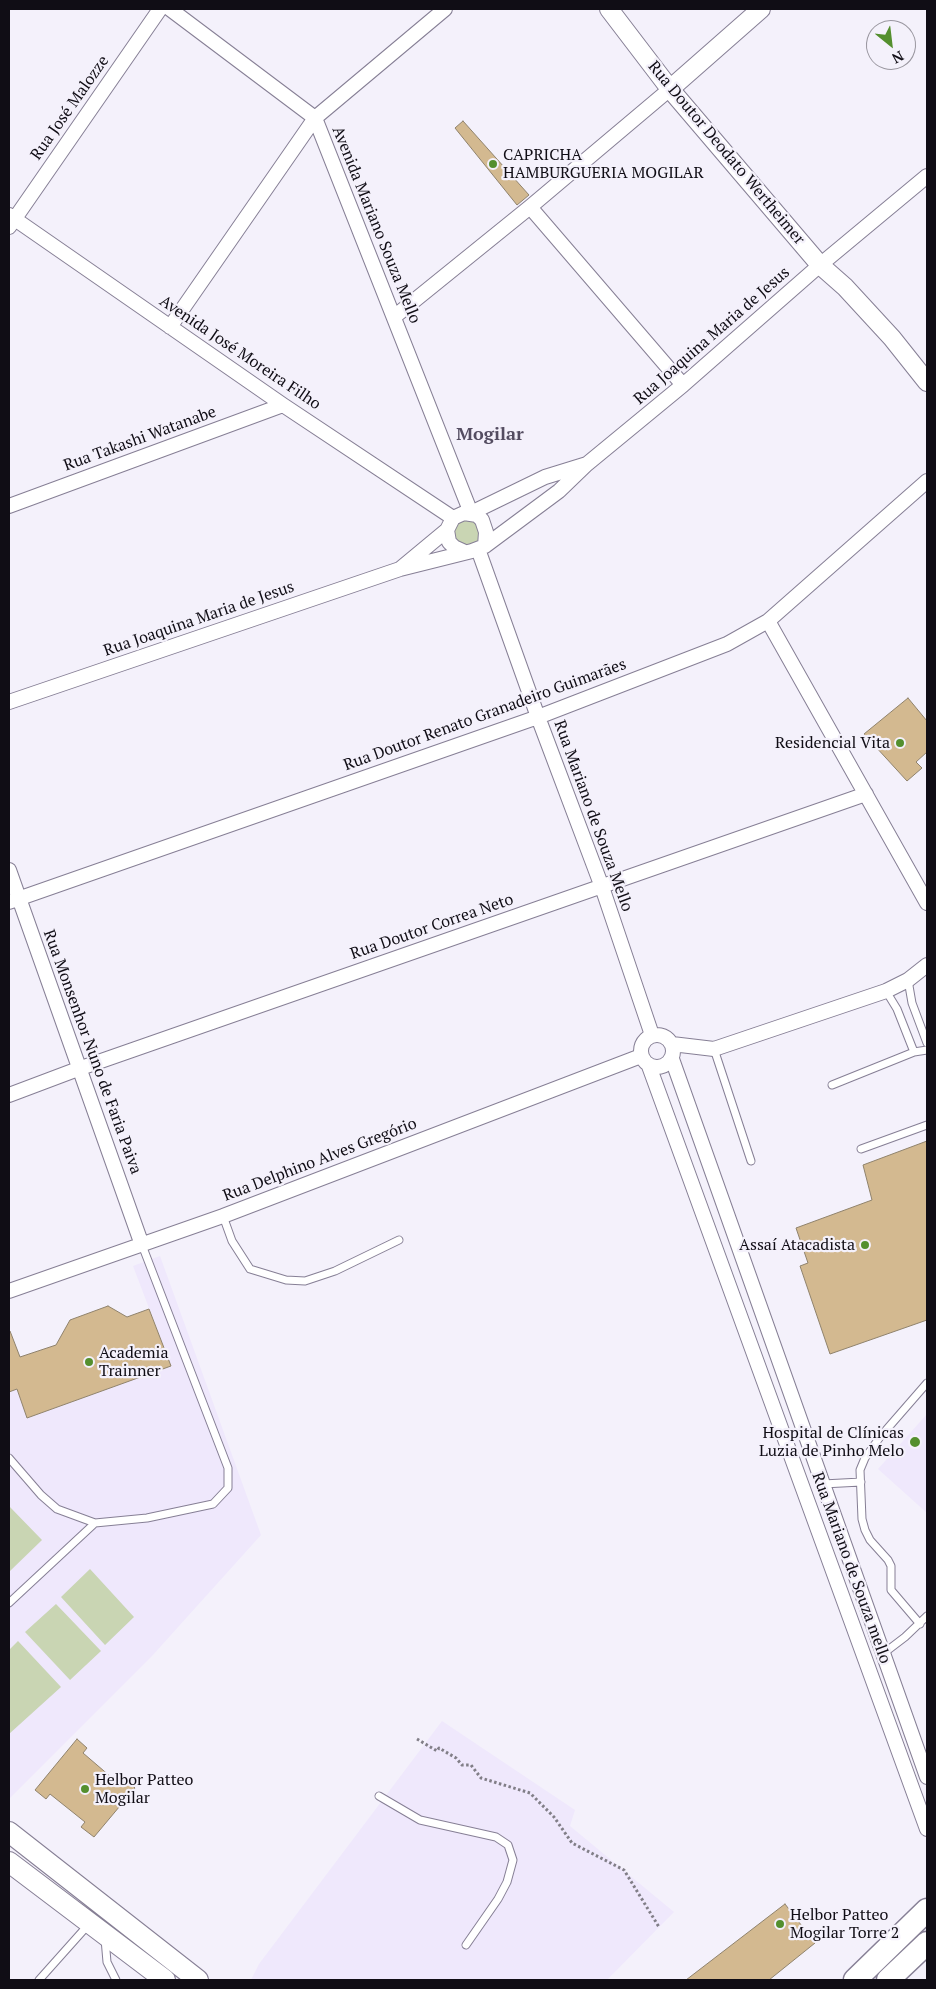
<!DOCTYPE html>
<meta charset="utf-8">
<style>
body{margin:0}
#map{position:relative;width:936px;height:1989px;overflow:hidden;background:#f4f1fb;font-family:"PT Serif",serif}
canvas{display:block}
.frame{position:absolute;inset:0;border:10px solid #100d15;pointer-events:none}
.north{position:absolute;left:866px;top:20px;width:50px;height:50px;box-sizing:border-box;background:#f4f1fb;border:1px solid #99969f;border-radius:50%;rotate:151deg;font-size:14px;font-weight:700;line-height:20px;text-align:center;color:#100d15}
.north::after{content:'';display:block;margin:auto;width:18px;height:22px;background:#548f2e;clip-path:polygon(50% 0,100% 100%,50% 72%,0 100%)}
</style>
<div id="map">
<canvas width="936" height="1989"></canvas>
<div class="frame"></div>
<div class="north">N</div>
</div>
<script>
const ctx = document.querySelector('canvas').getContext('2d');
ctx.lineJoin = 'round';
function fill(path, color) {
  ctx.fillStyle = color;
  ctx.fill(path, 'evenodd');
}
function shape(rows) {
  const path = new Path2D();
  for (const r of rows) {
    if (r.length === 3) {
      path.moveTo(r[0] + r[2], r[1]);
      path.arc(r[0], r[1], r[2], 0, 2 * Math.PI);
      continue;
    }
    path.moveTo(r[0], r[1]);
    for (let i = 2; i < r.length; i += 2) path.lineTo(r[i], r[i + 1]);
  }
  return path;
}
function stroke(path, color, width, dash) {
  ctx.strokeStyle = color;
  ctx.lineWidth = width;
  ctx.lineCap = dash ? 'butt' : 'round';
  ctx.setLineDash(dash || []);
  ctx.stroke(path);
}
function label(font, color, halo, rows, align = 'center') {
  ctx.font = font + ' "PT Serif",serif';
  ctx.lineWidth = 4.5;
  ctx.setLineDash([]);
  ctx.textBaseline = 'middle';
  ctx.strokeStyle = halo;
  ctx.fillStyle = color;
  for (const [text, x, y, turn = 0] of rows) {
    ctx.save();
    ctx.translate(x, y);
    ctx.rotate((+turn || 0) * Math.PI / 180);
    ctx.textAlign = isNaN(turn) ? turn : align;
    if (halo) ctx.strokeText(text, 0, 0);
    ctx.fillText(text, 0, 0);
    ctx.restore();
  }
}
const built = shape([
 [160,1256,261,1535,152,1656,9,1799,9,1392,17,1389,27,1418,171,1366,133,1266],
 [927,1414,927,1513,878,1469],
 [442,1721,575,1810,570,1826,674,1912,607,1980,251,1980,259,1964]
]);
const green = shape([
 [467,533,13],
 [9,1506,42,1540,9,1572],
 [90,1569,134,1617,105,1645,61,1597],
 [56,1604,101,1651,70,1680,25,1632],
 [18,1641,61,1687,9,1734,9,1650]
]);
const building = shape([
 [463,121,529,195,517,205,455,128,463,121],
 [908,698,927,721,927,752,916,762,922,768,907,781,864,734,908,698],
 [927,1141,927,1320,830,1354,800,1266,808,1263,796,1228,872,1200,863,1165,927,1141],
 [108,1306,127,1317,149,1309,171,1366,27,1418,17,1389,9,1392,9,1332,10,1331,20,1357,56,1345,70,1320,108,1306],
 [77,1739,87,1748,83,1753,118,1783,123,1777,135,1788,94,1837,81,1827,85,1822,50,1794,46,1799,35,1790,77,1739],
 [785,1904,815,1943,769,1980,686,1980,785,1904]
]);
const path = shape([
 [417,1739,437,1751,439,1748,456,1758,462,1765,471,1765,481,1778,530,1793,554,1817,572,1843,624,1870,659,1927]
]);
const service = shape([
 [908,980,912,1003,927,1043],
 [886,991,897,1009,914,1052],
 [714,1049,751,1161],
 [832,1085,914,1052,927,1050],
 [861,1149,927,1125],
 [223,1216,232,1241,250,1269,286,1280,305,1281,335,1271,399,1240],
 [9,1458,41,1495,57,1509,95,1523],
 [823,1484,861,1482],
 [9,1603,95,1523,147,1518,213,1504,228,1488,228,1468,142,1245],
 [920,1624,891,1590,891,1566,888,1560,870,1540,865,1530,862,1519,860,1470,865,1458,880,1437,927,1383],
 [884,1653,905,1637,927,1616],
 [379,1796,420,1820,496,1837,508,1845,513,1860,507,1882,498,1899,466,1945],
 [105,1939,107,1962,116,1980],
 [39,1980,89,1924]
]);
const minor = shape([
 [170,9,315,118,471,513,545,477,587,464],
 [530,207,683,385],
 [9,215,283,405,453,518],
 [9,227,160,9],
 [394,317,530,207,670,89],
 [170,327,315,118,445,9],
 [9,506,283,405],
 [447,530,400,569,472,551,485,546,486,532,482,520,477,515,464,513,453,518,447,530,449,542,454,547,465,552],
 [485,546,559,491,587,464,683,385,820,265,927,176],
 [478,549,538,717,602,887,652,1035],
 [768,621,927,903],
 [9,702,400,569],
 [9,870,142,1245],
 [9,902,538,717,727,644,768,621,927,481],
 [657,1051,16],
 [672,1044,714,1049,886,991,908,980,927,965],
 [672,1059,927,1777],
 [649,1066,927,1829],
 [9,1095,78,1069,866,794],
 [9,1291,223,1216,641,1056]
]);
const tertiary = shape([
 [609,9,670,89,820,265,845,287,892,338,927,382],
 [670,89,761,9]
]);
const secondary = shape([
 [9,1832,198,1980],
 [9,1862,165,1980]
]);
const primary = shape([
 [855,1980,927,1910],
 [888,1980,927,1943]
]);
const markers = [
 [493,164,5,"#548f2e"],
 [900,743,5,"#548f2e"],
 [865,1245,5,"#548f2e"],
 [89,1362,5,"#548f2e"],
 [915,1442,6,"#548f2e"],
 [85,1789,5,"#548f2e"],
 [780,1924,5,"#548f2e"]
];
const streetNames = [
 ["Rua José Malozze",70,108,-55],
 ["Rua Doutor Deodato Wertheimer",726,153,50],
 ["Avenida Mariano Souza Mello",376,225,68],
 ["Rua Joaquina Maria de Jesus",712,336,-41],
 ["Avenida José Moreira Filho",240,353,34],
 ["Rua Takashi Watanabe",140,439,-20],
 ["Rua Joaquina Maria de Jesus",199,619,-19],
 ["Rua Doutor Renato Granadeiro Guimarães",485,715,-20],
 ["Rua Mariano de Souza Mello",593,816,70],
 ["Rua Doutor Correa Neto",432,927,-19],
 ["Rua Monsenhor Nuno de Faria Paiva",92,1052,70],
 ["Rua Delphino Alves Gregório",320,1160,-21],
 ["Rua Mariano de Souza mello",851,1568,70]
];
const poiNames = [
 ["CAPRICHA",503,155],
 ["HAMBURGUERIA MOGILAR",503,173],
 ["Residencial Vita",890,743,"right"],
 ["Assaí Atacadista",855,1245,"right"],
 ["Academia",99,1353],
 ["Trainner",99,1371],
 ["Hospital de Clínicas",904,1433,"right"],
 ["Luzia de Pinho Melo",904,1451,"right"],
 ["Helbor Patteo",95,1780],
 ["Mogilar",95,1798],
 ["Helbor Patteo",790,1915],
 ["Mogilar Torre 2",790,1933]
];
const neighbourhoodNames = [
 ["Mogilar",490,435]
];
fill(built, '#efe8fc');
fill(green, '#c9d5b3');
fill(building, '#d3b990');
stroke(building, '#8f826c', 1);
stroke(service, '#867f95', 9);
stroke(minor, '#867f95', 16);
stroke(tertiary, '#867f95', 20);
stroke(secondary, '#867f95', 22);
stroke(primary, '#867f95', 25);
stroke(path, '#817e87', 3, [2.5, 2.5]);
stroke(service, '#fff', 7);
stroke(minor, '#fff', 14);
stroke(tertiary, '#fff', 18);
stroke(secondary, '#fff', 20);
stroke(primary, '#fff', 22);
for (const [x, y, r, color] of markers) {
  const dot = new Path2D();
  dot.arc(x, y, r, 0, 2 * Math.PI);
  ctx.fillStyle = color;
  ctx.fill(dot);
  stroke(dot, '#f4f1fb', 2);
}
label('16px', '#100d15', '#f4f1fb', streetNames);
label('16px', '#100d15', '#f4f1fb', poiNames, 'left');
label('bold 18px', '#544d61', '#f4f1fb', neighbourhoodNames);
</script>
